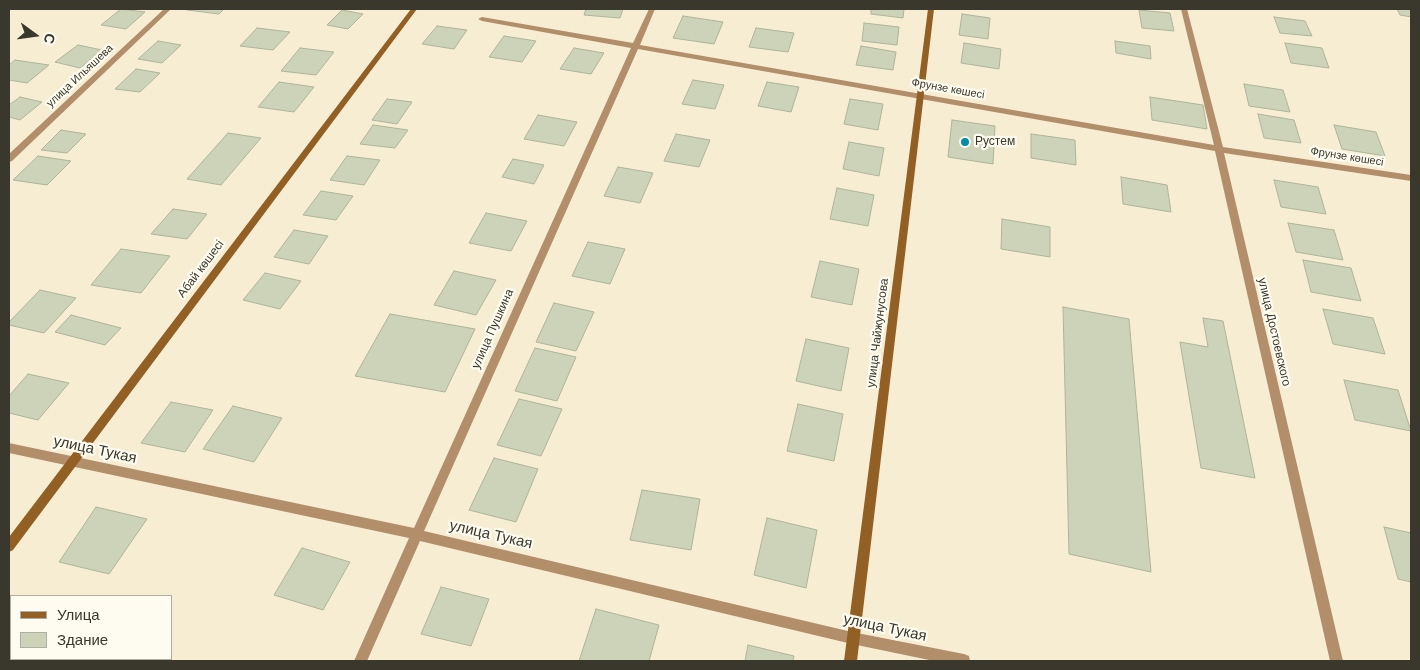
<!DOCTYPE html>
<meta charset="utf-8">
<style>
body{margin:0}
#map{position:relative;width:1420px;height:670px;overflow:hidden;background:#f6edd3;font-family:Helvetica,sans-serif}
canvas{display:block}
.frame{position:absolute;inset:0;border:10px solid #3a372c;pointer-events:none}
.legend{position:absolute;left:10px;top:595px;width:162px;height:65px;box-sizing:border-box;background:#fefbf0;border:1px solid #b0ada2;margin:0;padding:6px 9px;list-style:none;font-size:15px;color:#3a372c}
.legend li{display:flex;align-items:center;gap:10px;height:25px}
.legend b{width:25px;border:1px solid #b0ada2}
.north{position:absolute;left:10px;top:10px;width:50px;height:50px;-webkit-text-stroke:4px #fefbf0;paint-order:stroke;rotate:104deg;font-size:14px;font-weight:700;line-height:20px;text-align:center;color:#3a372c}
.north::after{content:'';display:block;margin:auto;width:18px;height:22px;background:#3a372c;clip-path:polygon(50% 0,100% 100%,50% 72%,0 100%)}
</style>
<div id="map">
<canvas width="1420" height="670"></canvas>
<div class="frame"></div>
<ul class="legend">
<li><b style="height:6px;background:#925f24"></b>Улица</li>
<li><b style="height:14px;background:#cdd3b8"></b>Здание</li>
</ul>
<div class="north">С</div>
</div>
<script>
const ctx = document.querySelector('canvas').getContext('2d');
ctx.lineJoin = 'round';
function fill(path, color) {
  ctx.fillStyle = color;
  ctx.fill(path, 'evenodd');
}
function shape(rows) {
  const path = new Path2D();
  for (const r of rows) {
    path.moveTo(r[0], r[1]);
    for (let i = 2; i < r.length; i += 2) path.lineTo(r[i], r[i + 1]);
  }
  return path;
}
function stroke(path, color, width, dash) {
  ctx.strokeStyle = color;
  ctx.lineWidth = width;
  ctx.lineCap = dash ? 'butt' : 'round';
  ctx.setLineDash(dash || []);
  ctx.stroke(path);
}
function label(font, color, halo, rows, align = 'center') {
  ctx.font = font + ' Helvetica,sans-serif';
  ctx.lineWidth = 4.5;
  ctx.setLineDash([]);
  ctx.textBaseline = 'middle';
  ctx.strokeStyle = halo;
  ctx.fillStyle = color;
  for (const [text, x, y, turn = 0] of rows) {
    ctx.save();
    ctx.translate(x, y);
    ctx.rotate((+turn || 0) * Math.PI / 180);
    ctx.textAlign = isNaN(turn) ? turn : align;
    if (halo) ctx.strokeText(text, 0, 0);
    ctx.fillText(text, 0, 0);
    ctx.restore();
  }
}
const building = shape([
 [121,9,145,12,126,29,101,25,121,9],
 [189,9,224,9,219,14,187,10,189,9],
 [586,9,623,9,620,18,584,15,586,9],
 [871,9,904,9,903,18,871,14,871,9],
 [1397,9,1411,9,1411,17,1400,15,1397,9],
 [342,10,363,14,348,29,327,25,342,10],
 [1139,10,1170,13,1174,31,1142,28,1139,10],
 [962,14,990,18,988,39,959,35,962,14],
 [683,16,723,22,714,44,673,38,683,16],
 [1274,17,1305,21,1312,36,1280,33,1274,17],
 [864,23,899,27,897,45,862,41,864,23],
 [437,26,467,30,454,49,422,44,437,26],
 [257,28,290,32,273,50,240,46,257,28],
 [756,28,794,33,788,52,749,47,756,28],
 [504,36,536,41,522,62,489,57,504,36],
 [158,41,181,45,162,63,138,59,158,41],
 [1115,41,1150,46,1151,59,1116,53,1115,41],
 [964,43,1001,49,999,69,961,63,964,43],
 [1285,43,1322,48,1329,68,1291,63,1285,43],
 [78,45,102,50,80,68,55,62,78,45],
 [861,46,896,52,893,70,856,65,861,46],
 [300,48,334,52,316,75,281,71,300,48],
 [574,48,604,53,591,74,560,69,574,48],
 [15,60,49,65,27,83,9,80,9,65,15,60],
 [136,69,160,73,140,92,115,89,136,69],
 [693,80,724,85,715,109,682,104,693,80],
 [279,82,314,87,294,112,258,107,279,82],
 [767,82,799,87,791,112,758,106,767,82],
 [1244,84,1283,90,1290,112,1249,106,1244,84],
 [20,97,42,102,20,120,9,117,9,105,20,97],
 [1150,97,1203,105,1207,129,1152,120,1150,97],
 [387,99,412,102,397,124,372,120,387,99],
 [850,99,883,104,878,130,844,124,850,99],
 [1258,114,1294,120,1301,143,1264,138,1258,114],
 [538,115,577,122,564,146,524,139,538,115],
 [952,120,995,126,993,164,948,157,952,120],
 [373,125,408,130,395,148,360,144,373,125],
 [1334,125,1376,132,1385,156,1342,149,1334,125],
 [61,130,86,134,67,153,41,150,61,130],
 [228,133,261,138,221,185,187,179,228,133],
 [676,134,710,140,699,167,664,161,676,134],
 [1031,134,1075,140,1076,165,1031,158,1031,134],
 [849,142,884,148,879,176,843,169,849,142],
 [38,156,71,161,47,185,13,180,38,156],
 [347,156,380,160,364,185,330,180,347,156],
 [513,159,544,165,534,184,502,177,513,159],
 [618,167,653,173,640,203,604,196,618,167],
 [1121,177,1167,185,1171,212,1123,204,1121,177],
 [1274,180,1318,187,1326,214,1281,207,1274,180],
 [837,188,874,195,868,226,830,219,837,188],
 [321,191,353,196,336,220,303,215,321,191],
 [173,209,207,214,187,239,151,234,173,209],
 [486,213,527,221,511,251,469,243,486,213],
 [1002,219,1050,227,1050,257,1001,249,1002,219],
 [1288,223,1334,230,1343,260,1296,252,1288,223],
 [294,230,328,236,309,264,274,257,294,230],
 [588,242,625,249,610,284,572,276,588,242],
 [121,249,170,256,141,293,91,285,121,249],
 [1303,260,1351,268,1361,301,1311,292,1303,260],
 [820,261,859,269,852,305,811,297,820,261],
 [454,271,496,280,476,315,434,305,454,271],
 [265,273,301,281,280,309,243,300,265,273],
 [40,290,76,298,44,333,9,325,9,322,40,290],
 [554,303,594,312,576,351,536,342,554,303],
 [1063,307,1129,319,1151,572,1069,554,1063,307],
 [1323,309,1373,318,1385,354,1333,344,1323,309],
 [390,314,475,329,445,392,355,376,390,314],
 [71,315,121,328,105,345,55,332,71,315],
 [1203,318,1223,321,1255,478,1201,468,1180,342,1208,347,1203,318],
 [806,339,849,348,841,391,796,381,806,339],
 [535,348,576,357,557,401,515,391,535,348],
 [28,374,69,383,38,420,9,413,9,396,28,374],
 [1344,380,1398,390,1411,431,1355,420,1344,380],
 [519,399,562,409,541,456,497,445,519,399],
 [171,402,213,410,185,452,141,443,171,402],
 [798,404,843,414,834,461,787,451,798,404],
 [233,406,282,418,254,462,203,449,233,406],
 [494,458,538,469,516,522,469,510,494,458],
 [642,490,700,499,691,550,630,540,642,490],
 [96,507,147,519,109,574,59,562,96,507],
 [767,518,817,530,806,588,754,575,767,518],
 [1384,527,1411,533,1411,582,1398,579,1384,527],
 [302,548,350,562,323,610,274,595,302,548],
 [441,587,489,599,471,646,421,634,441,587],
 [596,609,659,625,649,661,579,661,596,609],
 [748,645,794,656,793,661,745,661,748,645]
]);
const street = shape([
 [164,9,171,9,12,161,9,162,9,154,164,9],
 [649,9,655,9,640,45,1214,145,1181,9,1187,9,1223,147,1411,175,1411,181,1224,153,1343,661,1330,661,1215,151,638,49,424,531,852,632,964,654,969,656,970,661,934,661,852,644,420,541,367,661,354,661,409,538,9,453,9,443,414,528,631,48,482,21,478,19,482,17,633,43,649,9]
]);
const secondary = shape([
 [411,9,417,9,13,550,9,552,9,537,411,9],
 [928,9,934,9,857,661,844,661,928,9]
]);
const markers = [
 [965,142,5,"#028dab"]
];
const farStreetnames = [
 ["улица Ильяшева",80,76,-43],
 ["Фрунзе көшесі",948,89,10],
 ["Фрунзе көшесі",1347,157,9]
];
const poiNames = [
 ["Рустем",975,142]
];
const streetNames = [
 ["Абай көшесі",201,269,-53],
 ["улица Пушкина",493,329,-66],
 ["улица Достоевского",1274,332,77],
 ["улица Чайжунусова",878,333,-83]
];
const nearStreetnames = [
 ["улица Тукая",95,450,12],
 ["улица Тукая",491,535,13],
 ["улица Тукая",885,628,12]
];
fill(building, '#cdd3b8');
stroke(building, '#aeb49a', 1);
fill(street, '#b28e6b');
fill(secondary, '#925f24');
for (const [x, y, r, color] of markers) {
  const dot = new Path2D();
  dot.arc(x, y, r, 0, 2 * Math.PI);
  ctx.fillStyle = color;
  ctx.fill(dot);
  stroke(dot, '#fefbf0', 2);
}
label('11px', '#3a372c', '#fefbf0', farStreetnames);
label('12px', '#3a372c', '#fefbf0', poiNames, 'left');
label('12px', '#3a372c', '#fefbf0', streetNames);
label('15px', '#3a372c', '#fefbf0', nearStreetnames);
</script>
